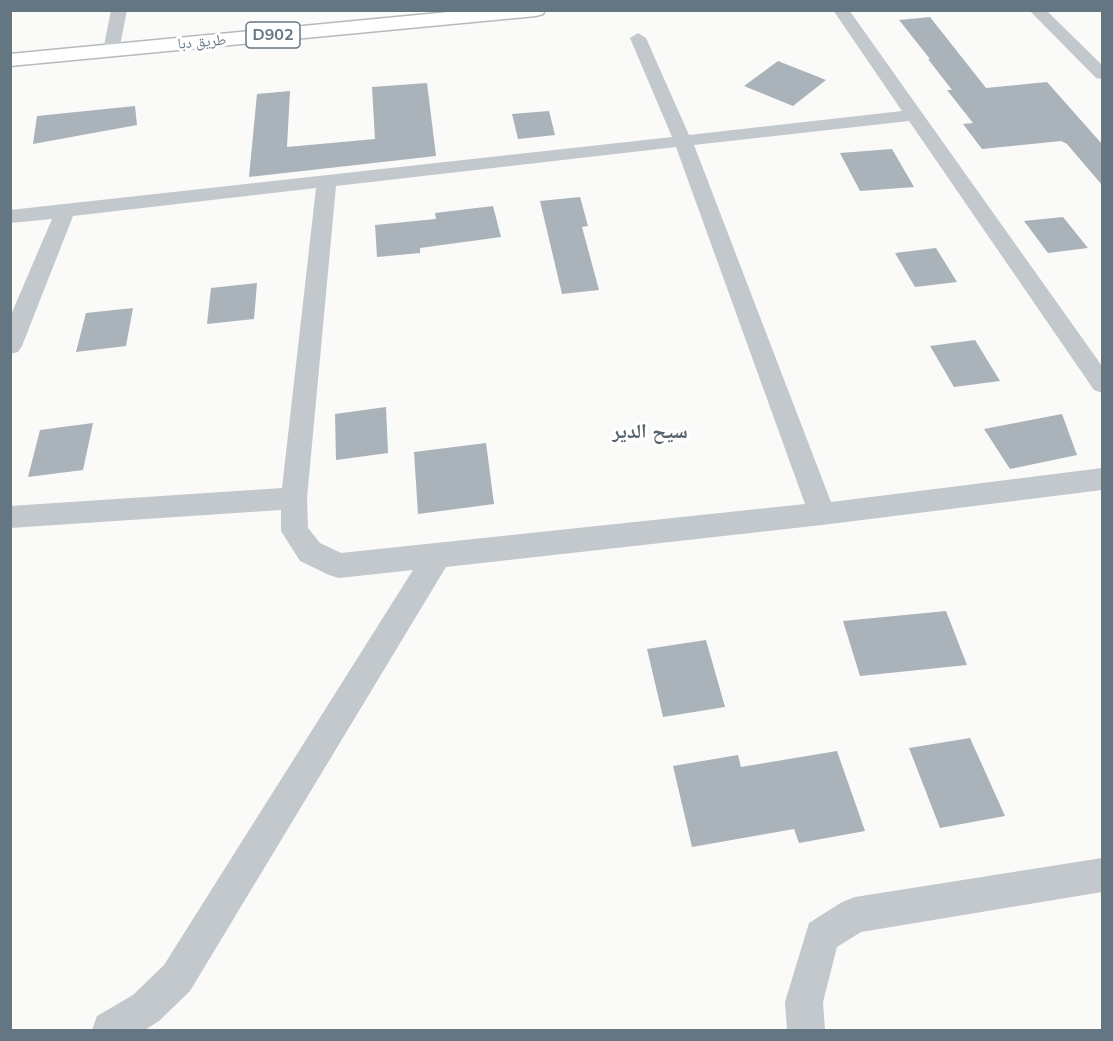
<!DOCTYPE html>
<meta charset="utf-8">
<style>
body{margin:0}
#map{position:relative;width:1113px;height:1041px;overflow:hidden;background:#fafaf8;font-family:Mulish,sans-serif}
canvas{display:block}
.frame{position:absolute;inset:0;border:12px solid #657683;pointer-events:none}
</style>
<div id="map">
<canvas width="1113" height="1041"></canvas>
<div class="frame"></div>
</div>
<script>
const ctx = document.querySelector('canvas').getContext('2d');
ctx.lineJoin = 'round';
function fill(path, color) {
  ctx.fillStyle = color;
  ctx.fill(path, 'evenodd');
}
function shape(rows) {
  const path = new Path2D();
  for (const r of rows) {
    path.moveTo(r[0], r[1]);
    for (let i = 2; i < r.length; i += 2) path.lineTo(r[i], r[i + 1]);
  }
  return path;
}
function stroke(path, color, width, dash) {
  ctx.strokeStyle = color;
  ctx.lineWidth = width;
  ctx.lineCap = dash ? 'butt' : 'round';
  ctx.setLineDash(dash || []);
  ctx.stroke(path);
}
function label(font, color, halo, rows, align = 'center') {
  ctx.font = font + ' Mulish,"Noto Naskh Arabic",sans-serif';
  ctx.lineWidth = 6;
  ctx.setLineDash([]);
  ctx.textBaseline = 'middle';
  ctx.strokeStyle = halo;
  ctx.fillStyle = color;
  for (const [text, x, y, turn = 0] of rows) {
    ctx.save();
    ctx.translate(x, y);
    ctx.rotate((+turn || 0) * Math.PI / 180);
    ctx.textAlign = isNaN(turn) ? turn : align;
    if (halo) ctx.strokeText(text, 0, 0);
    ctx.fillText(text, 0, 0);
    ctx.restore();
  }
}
const building = shape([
 [930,17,986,88,1047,82,1102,144,1102,185,1067,144,1061,141,982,149,963,124,973,123,947,90,952,90,928,59,930,59,899,20],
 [778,61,826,80,793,106,744,86],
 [427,83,436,156,249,177,257,94,290,91,287,147,375,139,372,87],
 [135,106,137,125,33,144,37,116],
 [549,111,555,135,518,139,512,114],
 [892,149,914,187,860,191,840,153],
 [580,197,588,226,582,227,599,290,562,294,540,201],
 [493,206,501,237,420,248,420,253,377,257,375,225,436,219,435,213],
 [1063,217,1088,248,1048,253,1024,221],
 [936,248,957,282,915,287,895,253],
 [257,283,254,319,207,324,211,288],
 [133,308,126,346,76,352,86,313],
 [975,340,1000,381,954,387,930,346],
 [386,407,388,453,336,460,335,414],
 [1062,414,1077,455,1010,469,984,429],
 [93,423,83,470,28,477,40,430],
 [486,443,494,504,418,514,414,452],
 [946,611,967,665,860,676,843,621],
 [706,640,725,707,663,717,647,649],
 [970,738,1005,816,940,828,909,748],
 [837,751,865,831,799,843,794,829,692,847,673,766,738,755,741,767]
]);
const minor = shape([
 [111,10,127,10,119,51,111,56,103,51,111,10],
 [833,10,849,10,1102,366,1102,393,1094,390,909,121,694,145,831,502,1102,468,1102,490,822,525,446,567,190,991,159,1021,145,1030,92,1030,97,1016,133,995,164,965,413,570,339,578,329,575,300,561,281,531,281,510,10,528,10,506,282,488,316,188,73,216,22,346,18,352,10,354,10,317,52,219,10,223,10,210,672,137,630,38,638,33,646,38,689,135,902,111,833,10],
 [676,147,805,504,341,553,320,543,308,528,307,498,336,186,676,147],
 [1029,10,1046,10,1102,65,1102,79,1096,78,1029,10],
 [1102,858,1102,892,861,932,837,947,823,1002,825,1030,787,1030,785,1002,809,923,842,902,855,897,1102,858]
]);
const primary = shape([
 [470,10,545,10,543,14,536,16,10,66,10,54,470,10]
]);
const farStreetnames = [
 ["طريق دبا",202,42,-5]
];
const shields = [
 [273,35,54]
];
const shieldNames = [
 ["D902",273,35]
];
const neighbourhoodNames = [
 ["سيح الدير",650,432]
];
fill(building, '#aab3b9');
stroke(primary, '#b5babe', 3);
fill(minor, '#c3c8cc');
fill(primary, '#fff');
label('15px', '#657683', '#fff', farStreetnames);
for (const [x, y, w] of shields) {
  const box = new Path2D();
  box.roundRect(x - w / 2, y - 13, w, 26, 4.5);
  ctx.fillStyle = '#fff';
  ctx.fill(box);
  stroke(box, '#657683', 1.5);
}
label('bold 16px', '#657683', null, shieldNames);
label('bold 20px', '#57646e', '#fff', neighbourhoodNames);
</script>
